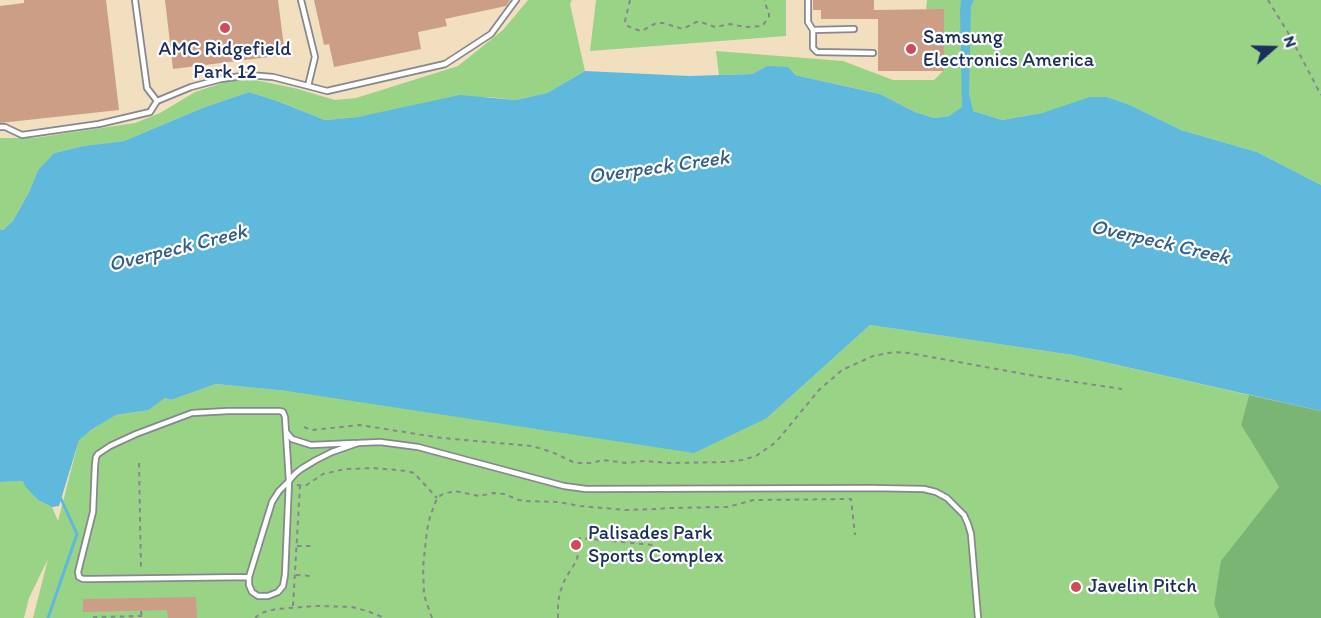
<!DOCTYPE html>
<style>
body{margin:0}
#map{position:relative;width:1321px;height:618px;overflow:hidden;background:#f1dfc0;font-family:Itim,sans-serif}
canvas{display:block}
.north{position:absolute;left:1243px;top:18px;width:60px;height:60px;-webkit-text-stroke:4px #fff;paint-order:stroke;rotate:70deg;font-size:16px;font-weight:700;line-height:24px;text-align:center;color:#1b2f5e}
.north::after{content:'';display:block;margin:auto;width:21px;height:27px;background:#1b2f5e;clip-path:polygon(50% 0,100% 100%,50% 72%,0 100%)}
</style>
<div id="map">
<canvas width="1321" height="618"></canvas>
<div class="north">N</div>
</div>
<script>
const ctx = document.querySelector('canvas').getContext('2d');
ctx.lineJoin = 'round';
function fill(path, color) {
  ctx.fillStyle = color;
  ctx.fill(path, 'evenodd');
}
function shape(rows) {
  const path = new Path2D();
  for (const r of rows) {
    path.moveTo(r[0], r[1]);
    for (let i = 2; i < r.length; i += 2) path.lineTo(r[i], r[i + 1]);
  }
  return path;
}
function stroke(path, color, width, dash) {
  ctx.strokeStyle = color;
  ctx.lineWidth = width;
  ctx.lineCap = dash ? 'butt' : 'round';
  ctx.setLineDash(dash || []);
  ctx.stroke(path);
}
function label(font, color, halo, rows, align = 'center') {
  ctx.font = font + ' Itim,sans-serif';
  ctx.lineWidth = 4.5;
  ctx.setLineDash([]);
  ctx.textBaseline = 'middle';
  ctx.strokeStyle = halo;
  ctx.fillStyle = color;
  for (const [text, x, y, turn = 0] of rows) {
    ctx.save();
    ctx.translate(x, y);
    ctx.rotate((+turn || 0) * Math.PI / 180);
    ctx.textAlign = isNaN(turn) ? turn : align;
    if (halo) ctx.strokeText(text, 0, 0);
    ctx.fillText(text, 0, 0);
    ctx.restore();
  }
}
const green = shape([
 [528,0,572,0,570,4,585,71,547,93,516,100,489,97,358,117,325,120,277,101,249,92,205,107,124,141,85,146,54,153,38,170,29,192,13,221,3,230,0,230,0,138,34,138,135,123,160,113,195,92,228,81,255,80,294,88,335,100,356,98,458,66,503,30],
 [596,0,786,0,786,36,590,51],
 [927,0,1321,0,1321,185,1257,152,1181,130,1130,105,1107,97,1042,113,1002,120,963,108,949,116,934,118,915,112,880,94,795,75,767,66,752,74,719,75,716,51,843,61,893,80,934,80,944,70,944,10,926,9],
 [870,325,1073,355,1249,395,1241,425,1279,487,1222,561,1214,604,1219,618,33,618,48,559,29,598,24,618,0,618,0,482,23,481,38,500,52,507,58,521,79,439,91,430,116,415,149,410,165,398,171,400,216,384,287,391,767,418]
]);
const forest = shape([
 [1249,395,1321,411,1321,618,1219,618,1214,604,1221,561,1279,487,1241,425]
]);
const water = shape([
 [961,0,974,0,971,6,969,93,973,111,1002,120,1042,113,1090,97,1107,97,1130,105,1181,130,1257,152,1321,185,1321,411,1073,355,870,325,767,418,694,453,287,391,216,384,171,400,165,398,149,410,116,415,91,430,79,440,59,506,52,507,38,500,25,486,23,481,0,482,0,230,3,230,13,221,29,192,38,170,54,153,84,146,124,141,205,107,249,92,277,101,325,120,358,117,460,95,516,100,547,93,585,71,689,76,752,74,767,66,788,67,795,75,880,94,915,112,934,118,949,116,962,107,960,11]
]);
const stream = shape([
 [48,618,77,534,61,499]
]);
const building = shape([
 [24,0,106,0,119,110,0,123,0,6,24,3],
 [165,0,278,0,285,55,173,69],
 [314,0,510,0,506,6,445,19,447,26,418,32,421,49,334,67,329,44,324,45],
 [813,0,874,0,874,10,944,9,944,71,878,71,878,19,821,19,821,10,813,10],
 [196,597,197,618,168,618,167,610,83,612,83,599]
]);
const path = shape([
 [630,0,625,21,626,25,634,29,642,31,656,23,663,23,683,29,696,22,701,22,715,27,730,24,745,27,762,26,769,17,769,12,766,6,765,0],
 [1268,0,1290,36,1321,95],
 [304,427,312,430,360,425,442,438,532,446,552,452,573,462,580,463,593,463,602,460,627,463,644,461,670,463,726,462,742,460,756,456,776,442,819,390,842,370,873,356,894,352,909,353,1035,376,1122,389],
 [139,463,141,571],
 [297,485,305,486,323,474,345,469,374,468,407,471,414,473,437,498],
 [297,546,313,546],
 [296,575,311,576],
 [293,606,300,486],
 [141,611,142,618],
 [93,618,95,617,142,616],
 [255,618,261,613,276,609,316,606,352,607,367,611,385,618],
 [432,618,424,595,423,567,427,530,430,517,437,498,443,494,455,491,479,496,494,493,504,494,519,500,526,501,558,502,580,506,626,510,657,509,669,508,727,507,754,500,851,499,855,535],
 [558,618,558,603,560,592,565,579,577,560,580,538,653,545]
]);
const lane = shape([
 [135,0,147,88,157,101,191,87,221,79,249,75,273,77,308,86],
 [301,0,315,57,308,86,327,91,445,64,491,34,516,0],
 [808,0,808,22,813,30,854,29],
 [813,30,813,48,817,52,873,53],
 [0,127,5,127,22,135,99,124,150,112,157,101],
 [287,433,292,439,311,445,355,443],
 [249,577,92,579,83,579,79,577,78,572,93,512,95,465,96,457,98,454,110,446,136,434,192,413,228,411,280,411,283,412,285,417,289,481,285,575,283,586,278,592,268,596,258,596,252,592,249,585,249,577,272,502,279,491,289,481,295,474,301,469,316,460,332,452,358,443,380,442,418,447,564,486,586,489,871,488,924,489,936,492,947,498,964,515,968,524,971,534,978,618]
]);
const markers = [
 [225,28,6,"#d1495b"],
 [911,49,6,"#d1495b"],
 [576,545,6,"#d1495b"],
 [1076,587,6,"#d1495b"]
];
const poiNames = [
 ["Samsung",923,38],
 ["Electronics America",923,61],
 ["AMC Ridgefield",225,50,"center"],
 ["Park 12",225,73,"center"],
 ["Palisades Park",588,534],
 ["Sports Complex",588,557],
 ["Javelin Pitch",1088,587]
];
const waterNames = [
 ["Overpeck Creek",659,168,-8],
 ["Overpeck Creek",1160,243,13],
 ["Overpeck Creek",178,249,-14]
];
fill(green, '#99d386');
fill(forest, '#7ab573');
fill(water, '#5fb9dd');
stroke(stream, '#5fb9dd', 3);
fill(building, '#cc9e85');
stroke(lane, '#86878f', 8);
stroke(path, '#86878f', 2, [4.5, 4.5]);
stroke(lane, '#fff', 4.5);
for (const [x, y, r, color] of markers) {
  const dot = new Path2D();
  dot.arc(x, y, r, 0, 2 * Math.PI);
  ctx.fillStyle = color;
  ctx.fill(dot);
  stroke(dot, '#fff', 2);
}
label('20px', '#1b2f5e', '#fff', poiNames, 'left');
label('italic 21px', '#335f8a', '#fff', waterNames);
</script>
